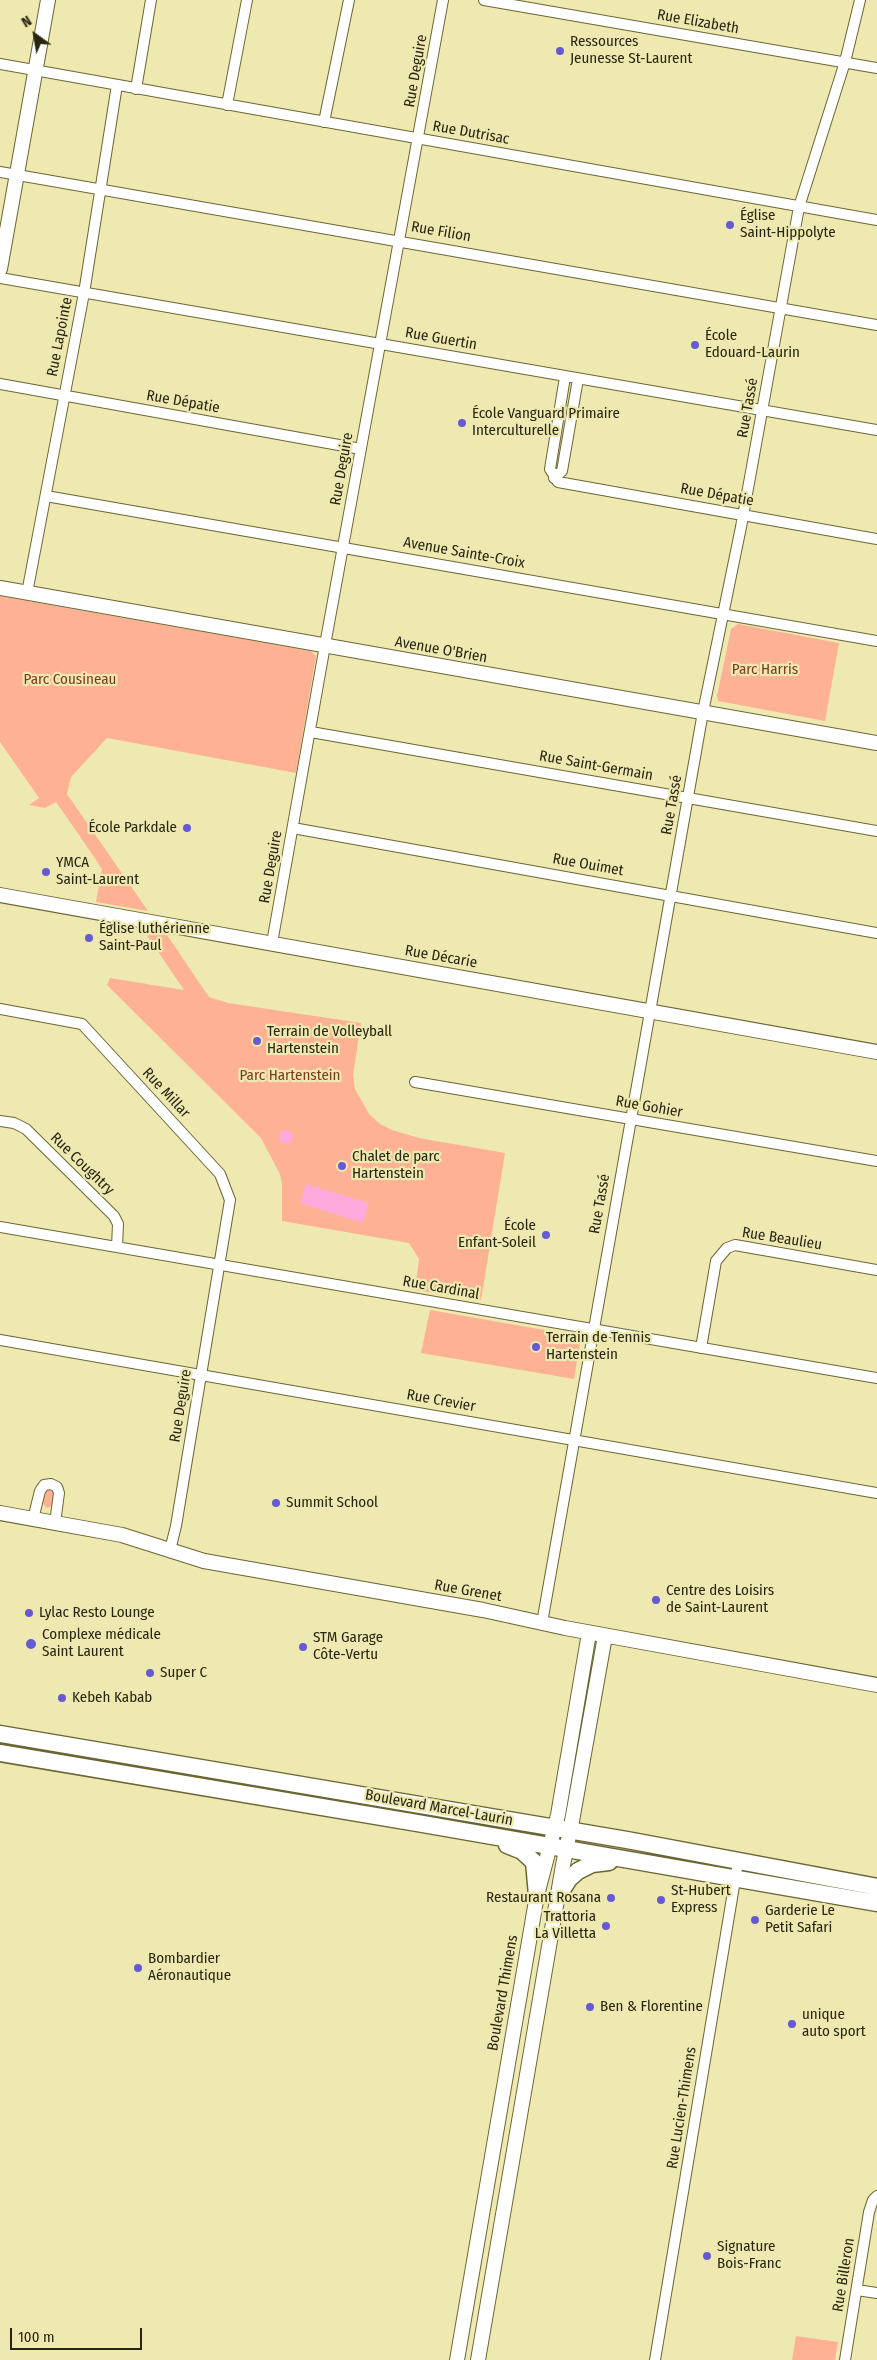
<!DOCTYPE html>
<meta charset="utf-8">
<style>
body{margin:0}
#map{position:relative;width:877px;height:2360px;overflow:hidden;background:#eee8b1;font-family:"Fira Sans Condensed",sans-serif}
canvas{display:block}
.north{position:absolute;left:10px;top:10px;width:50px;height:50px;-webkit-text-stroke:4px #eee8b1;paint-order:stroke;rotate:328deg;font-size:14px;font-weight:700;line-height:20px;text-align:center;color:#282610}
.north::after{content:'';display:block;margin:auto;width:18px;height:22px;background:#282610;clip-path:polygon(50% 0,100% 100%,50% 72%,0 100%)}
.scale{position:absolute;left:10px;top:2328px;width:132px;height:22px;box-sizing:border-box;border:2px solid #282610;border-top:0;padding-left:6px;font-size:15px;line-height:18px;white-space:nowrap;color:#282610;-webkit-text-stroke:4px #eee8b1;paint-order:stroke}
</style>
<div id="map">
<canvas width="877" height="2360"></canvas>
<div class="north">N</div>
<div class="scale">100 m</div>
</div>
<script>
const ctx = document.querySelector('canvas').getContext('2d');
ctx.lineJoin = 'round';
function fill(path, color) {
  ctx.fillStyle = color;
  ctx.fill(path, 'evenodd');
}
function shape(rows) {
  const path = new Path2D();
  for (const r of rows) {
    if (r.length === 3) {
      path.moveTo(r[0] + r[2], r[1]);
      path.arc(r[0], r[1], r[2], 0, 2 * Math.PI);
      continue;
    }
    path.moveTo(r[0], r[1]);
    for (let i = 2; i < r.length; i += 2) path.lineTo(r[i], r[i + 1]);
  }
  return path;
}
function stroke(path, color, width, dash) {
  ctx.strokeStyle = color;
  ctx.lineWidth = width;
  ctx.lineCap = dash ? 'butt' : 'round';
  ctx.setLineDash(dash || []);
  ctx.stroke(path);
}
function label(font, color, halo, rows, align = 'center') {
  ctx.font = font + ' "Fira Sans Condensed",sans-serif';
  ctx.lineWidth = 4.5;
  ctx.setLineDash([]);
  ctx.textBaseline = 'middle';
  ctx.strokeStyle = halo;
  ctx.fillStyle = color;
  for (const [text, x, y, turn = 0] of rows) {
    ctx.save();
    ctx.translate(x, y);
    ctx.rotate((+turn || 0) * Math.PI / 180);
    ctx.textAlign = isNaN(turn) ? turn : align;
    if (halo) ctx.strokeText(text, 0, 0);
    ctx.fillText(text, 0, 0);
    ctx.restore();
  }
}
const green = shape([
 [0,596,311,651,316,656,296,773,107,738,71,777,67,794,148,911,96,902,102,869,77,832,56,802,45,808,29,805,39,798,0,742],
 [738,624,839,643,825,721,718,701,717,696,731,629],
 [144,931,167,935,209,997,228,1003,361,1023,353,1075,355,1089,369,1114,380,1124,392,1130,419,1138,505,1153,481,1300,415,1290,419,1259,409,1243,282,1221,282,1184,280,1174,261,1138,107,985,110,978,184,990],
 [430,1310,579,1336,581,1338,574,1379,421,1353],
 [49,1488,54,1490,54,1505,47,1508,42,1503,44,1491],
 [796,2336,838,2342,835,2360,792,2360]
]);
const water = shape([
 [286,1137,7],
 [306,1184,369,1203,363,1223,300,1203]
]);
const street = shape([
 [484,0,877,68],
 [0,64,877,220],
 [136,89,151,0],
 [227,105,247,0],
 [324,122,349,0],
 [0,172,877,325],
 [0,278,877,430],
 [565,377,550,469,558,482,877,539],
 [0,384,361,449],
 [554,478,562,471,578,379],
 [46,496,877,641],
 [27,593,84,293,117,85],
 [311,732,877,831],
 [293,828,877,933],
 [272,943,327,634,443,0],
 [0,1009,82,1024,220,1174,230,1200,176,1526,170,1550],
 [415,1082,877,1161],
 [0,1121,14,1123,26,1129,114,1216,118,1224,117,1247],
 [0,1227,877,1378],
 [0,1340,877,1493],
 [701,1348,716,1261,727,1248,735,1245,877,1270],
 [33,1519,40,1491,44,1485,51,1484,57,1487,59,1493,55,1523],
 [542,1623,703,712,741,527,799,207,845,62,860,0],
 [857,2290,877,2293],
 [655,2360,738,1862],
 [845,2360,869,2212,873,2200,877,2196]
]);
const secondary = shape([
 [0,269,48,0],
 [0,588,877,743],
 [0,895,877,1052],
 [0,1513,122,1535,204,1561,483,1610,565,1628,877,1685],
 [457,2360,537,1895,558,1815,589,1633],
 [478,2360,563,1865,572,1821,605,1636]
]);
const primary = shape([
 [0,1734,627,1840,877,1887],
 [0,1753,417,1823,877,1903],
 [507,1845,522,1851,534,1862,537,1895],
 [557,1898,569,1879,578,1871,592,1864,609,1862]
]);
const markers = [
 [560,51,5,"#655ad3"],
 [730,225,5,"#655ad3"],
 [695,345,5,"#655ad3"],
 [462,423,5,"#655ad3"],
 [187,828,5,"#655ad3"],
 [46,872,5,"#655ad3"],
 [89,938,5,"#655ad3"],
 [257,1041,5,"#655ad3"],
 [342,1166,5,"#655ad3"],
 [546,1235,5,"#655ad3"],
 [536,1347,5,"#655ad3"],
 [276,1503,5,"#655ad3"],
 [656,1600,5,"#655ad3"],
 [29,1613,5,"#655ad3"],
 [31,1644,6,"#655ad3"],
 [303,1647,5,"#655ad3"],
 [150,1673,5,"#655ad3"],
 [62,1698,5,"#655ad3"],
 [611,1898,5,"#655ad3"],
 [661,1900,5,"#655ad3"],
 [755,1920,5,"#655ad3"],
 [606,1926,5,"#655ad3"],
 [138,1968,5,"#655ad3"],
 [590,2007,5,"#655ad3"],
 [792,2024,5,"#655ad3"],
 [707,2256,5,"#655ad3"]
];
const streetNames = [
 ["Rue Elizabeth",698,22,10],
 ["Rue Deguire",416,71,-80],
 ["Rue Dutrisac",471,133,10],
 ["Rue Filion",441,232,10],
 ["Rue Lapointe",60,337,-79],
 ["Rue Guertin",441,339,10],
 ["Rue Dépatie",183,402,10],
 ["Rue Tassé",748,408,-80],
 ["Rue Deguire",342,469,-80],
 ["Rue Dépatie",717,495,10],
 ["Avenue Sainte-Croix",464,553,10],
 ["Avenue O'Brien",441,650,10],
 ["Rue Saint-Germain",596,766,10],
 ["Rue Tassé",672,805,-80],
 ["Rue Ouimet",588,865,10],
 ["Rue Deguire",271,867,-80],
 ["Rue Décarie",441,957,10],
 ["Rue Millar",166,1093,47],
 ["Rue Gohier",649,1107,10],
 ["Rue Coughtry",82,1164,44],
 ["Rue Tassé",600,1204,-80],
 ["Rue Beaulieu",782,1239,9],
 ["Rue Cardinal",441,1288,10],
 ["Rue Crevier",441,1401,10],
 ["Rue Deguire",181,1406,-81],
 ["Rue Grenet",468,1591,10],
 ["Boulevard Marcel-Laurin",439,1808,10],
 ["Boulevard Thimens",503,1993,-80],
 ["Rue Lucien-Thimens",682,2108,-81],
 ["Rue Billeron",844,2275,-81]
];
const poiNames = [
 ["Ressources",570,42],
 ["Jeunesse St-Laurent",570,59],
 ["Église",740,216],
 ["Saint-Hippolyte",740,233],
 ["École",705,336],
 ["Edouard-Laurin",705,353],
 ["École Vanguard Primaire",472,414],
 ["Interculturelle",472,431],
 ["École Parkdale",177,828,"right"],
 ["YMCA",56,863],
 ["Saint-Laurent",56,880],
 ["Église luthérienne",99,929],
 ["Saint-Paul",99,946],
 ["Terrain de Volleyball",267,1032],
 ["Hartenstein",267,1049],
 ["Chalet de parc",352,1157],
 ["Hartenstein",352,1174],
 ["École",536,1226,"right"],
 ["Enfant-Soleil",536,1243,"right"],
 ["Terrain de Tennis",546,1338],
 ["Hartenstein",546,1355],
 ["Summit School",286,1503],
 ["Centre des Loisirs",666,1591],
 ["de Saint-Laurent",666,1608],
 ["Lylac Resto Lounge",39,1613],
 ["Complexe médicale",42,1635],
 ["Saint Laurent",42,1652],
 ["STM Garage",313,1638],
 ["Côte-Vertu",313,1655],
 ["Super C",160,1673],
 ["Kebeh Kabab",72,1698],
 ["St-Hubert",671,1891],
 ["Express",671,1908],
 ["Restaurant Rosana",601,1898,"right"],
 ["Garderie Le",765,1911],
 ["Petit Safari",765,1928],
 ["Trattoria",596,1917,"right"],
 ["La Villetta",596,1934,"right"],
 ["Bombardier",148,1959],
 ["Aéronautique",148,1976],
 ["Ben & Florentine",600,2007],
 ["unique",802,2015],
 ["auto sport",802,2032],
 ["Signature",717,2247],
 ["Bois-Franc",717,2264]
];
const parkNames = [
 ["Parc Harris",765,670],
 ["Parc Cousineau",70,680],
 ["Parc Hartenstein",290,1076]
];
fill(green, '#ffb293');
fill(water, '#fcaadc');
stroke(street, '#6b6532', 12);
stroke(secondary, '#6b6532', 16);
stroke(primary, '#6b6532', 19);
stroke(street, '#fff', 10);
stroke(secondary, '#fff', 14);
stroke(primary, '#fff', 16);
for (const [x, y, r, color] of markers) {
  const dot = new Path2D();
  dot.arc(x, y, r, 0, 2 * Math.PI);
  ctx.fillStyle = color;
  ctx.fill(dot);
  stroke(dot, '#eee8b1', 2);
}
label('15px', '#282610', '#eee8b1', streetNames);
label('15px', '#282610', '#eee8b1', poiNames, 'left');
label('15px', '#7e3a1c', '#eee8b1', parkNames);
</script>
